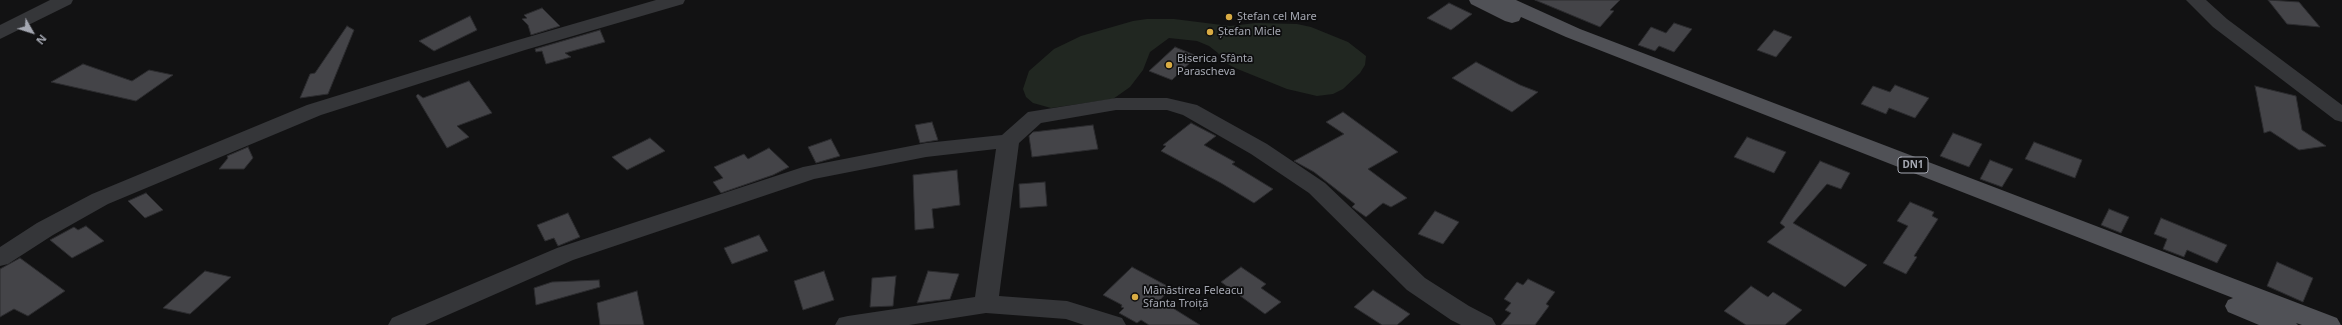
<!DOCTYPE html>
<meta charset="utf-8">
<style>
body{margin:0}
#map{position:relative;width:2342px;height:325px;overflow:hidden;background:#121213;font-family:"Noto Sans",sans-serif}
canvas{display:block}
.north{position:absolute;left:12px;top:12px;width:40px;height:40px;-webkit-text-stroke:3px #0d0d0e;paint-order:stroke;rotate:129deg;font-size:11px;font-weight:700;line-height:16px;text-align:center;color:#a5a8b2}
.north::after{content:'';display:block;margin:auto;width:14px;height:18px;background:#a5a8b2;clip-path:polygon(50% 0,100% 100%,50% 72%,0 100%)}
</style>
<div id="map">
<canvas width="2342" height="325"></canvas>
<div class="north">N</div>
</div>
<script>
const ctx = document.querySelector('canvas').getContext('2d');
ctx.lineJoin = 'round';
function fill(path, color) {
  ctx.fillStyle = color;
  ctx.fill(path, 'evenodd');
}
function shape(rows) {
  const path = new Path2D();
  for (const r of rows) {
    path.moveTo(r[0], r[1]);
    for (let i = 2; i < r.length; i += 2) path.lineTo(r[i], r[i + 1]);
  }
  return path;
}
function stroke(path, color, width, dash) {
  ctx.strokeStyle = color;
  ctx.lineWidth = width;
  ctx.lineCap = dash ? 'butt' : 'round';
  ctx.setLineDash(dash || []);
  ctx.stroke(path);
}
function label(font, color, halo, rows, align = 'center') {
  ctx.font = font + ' "Noto Sans",sans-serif';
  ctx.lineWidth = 3.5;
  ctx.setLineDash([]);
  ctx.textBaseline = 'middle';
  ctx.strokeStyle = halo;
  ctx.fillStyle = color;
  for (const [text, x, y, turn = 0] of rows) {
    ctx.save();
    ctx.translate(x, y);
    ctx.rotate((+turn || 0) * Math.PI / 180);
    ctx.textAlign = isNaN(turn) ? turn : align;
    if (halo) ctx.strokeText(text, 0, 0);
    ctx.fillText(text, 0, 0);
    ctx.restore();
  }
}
const green = shape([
 [1147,19,1174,19,1230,26,1256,23,1297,24,1311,27,1348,42,1366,56,1365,65,1360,73,1343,89,1333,94,1317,96,1287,89,1235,68,1224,62,1218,53,1209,46,1197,41,1169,38,1150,52,1143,70,1130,87,1113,99,1051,108,1033,103,1026,97,1023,89,1029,71,1054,49,1081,36,1133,21]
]);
const building = shape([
 [1535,0,1620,0,1610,10,1614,11,1600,27,1535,0],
 [2268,0,2299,2,2320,27,2287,24,2268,0],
 [1449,3,1472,14,1451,30,1427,18,1449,3],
 [542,8,560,26,531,35,528,25,522,19,527,18,524,15,542,8],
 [470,16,477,30,434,51,419,41,470,16],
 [1674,23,1692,29,1674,52,1659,46,1655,51,1638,45,1651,27,1666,33,1674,23],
 [347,26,354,30,328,94,300,98,310,74,315,73,347,26],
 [600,30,605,42,565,53,571,57,546,64,542,51,536,52,535,49,600,30],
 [1774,30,1792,37,1776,57,1757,50,1774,30],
 [1175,47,1197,56,1172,80,1149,71,1175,47],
 [1476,62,1520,85,1538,92,1512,112,1452,78,1476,62],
 [83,64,132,81,149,70,173,75,136,101,51,82,83,64],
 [469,81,492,113,457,126,469,137,447,148,416,96,418,94,423,98,469,81],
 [1895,85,1929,98,1915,118,1889,108,1886,114,1861,104,1873,86,1890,92,1895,85],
 [2255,86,2296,96,2302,130,2326,146,2299,150,2270,131,2264,133,2255,86],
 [1343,112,1398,152,1368,169,1407,198,1391,207,1383,203,1366,217,1352,207,1355,204,1314,172,1294,161,1344,134,1326,122,1343,112],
 [932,122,938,140,920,143,915,125,932,122],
 [1191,123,1216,136,1204,145,1235,162,1232,164,1273,189,1254,203,1221,183,1161,151,1166,146,1163,145,1191,123],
 [1093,125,1098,149,1032,157,1029,136,1033,132,1093,125],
 [1953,133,1982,144,1969,167,1940,156,1953,133],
 [1747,137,1786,152,1774,173,1734,157,1747,137],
 [650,138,665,151,627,170,612,157,650,138],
 [831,139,840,156,816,163,808,147,831,139],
 [2034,142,2082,160,2075,178,2025,159,2034,142],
 [248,147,253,158,244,169,219,169,228,158,227,156,248,147],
 [769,148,789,167,773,175,721,193,713,182,723,178,714,167,744,154,748,159,769,148],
 [1990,160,2013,169,2002,187,1980,179,1990,160],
 [1820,161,1850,173,1841,189,1827,184,1793,223,1867,265,1845,287,1767,242,1785,227,1780,223,1820,161],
 [957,170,960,205,932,209,934,228,915,230,913,175,957,170],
 [1045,182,1047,206,1020,208,1019,184,1045,182],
 [146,193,163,210,145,218,128,201,146,193],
 [1910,202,1934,212,1932,216,1938,219,1914,256,1917,257,1906,274,1883,263,1908,226,1897,221,1910,202],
 [2109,209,2129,217,2121,233,2101,225,2109,209],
 [1435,211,1459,222,1443,244,1418,234,1435,211],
 [568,213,580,237,558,246,554,238,545,241,537,225,568,213],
 [2161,218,2227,245,2217,263,2187,250,2184,257,2163,249,2167,239,2154,234,2161,218],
 [86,226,104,241,72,258,50,240,74,227,78,230,86,226],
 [759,235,768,251,732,264,724,248,759,235],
 [20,258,65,291,28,316,14,309,0,317,0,269,20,258],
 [2277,262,2313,278,2303,302,2267,286,2277,262],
 [1132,267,1171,288,1160,300,1200,325,1149,325,1141,320,1137,323,1119,313,1124,308,1121,307,1122,305,1103,295,1132,267],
 [1241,267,1266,284,1261,288,1281,302,1265,314,1221,282,1241,267],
 [205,271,231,277,190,314,163,308,205,271],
 [824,271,834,300,803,310,794,281,824,271],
 [928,271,959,274,950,299,917,303,928,271],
 [896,276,893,306,870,307,872,278,896,276],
 [1528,279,1555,292,1546,304,1549,306,1535,325,1501,325,1511,313,1505,310,1511,303,1504,299,1517,282,1523,285,1528,279],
 [599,280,600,287,536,305,534,288,552,282,599,280],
 [1751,286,1768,297,1773,292,1802,310,1785,325,1746,325,1724,311,1751,286],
 [1373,290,1410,314,1397,325,1382,325,1354,307,1373,290],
 [637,291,644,325,600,325,597,303,637,291]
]);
const minor = shape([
 [50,0,73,0,71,4,0,39,0,25,50,0],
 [656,0,685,0,683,4,525,50,321,115,108,204,53,235,8,264,0,266,0,247,37,223,92,194,307,105,511,42,656,0],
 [2186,0,2206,0,2227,19,2342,105,2342,122,2335,120,2213,27,2186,0],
 [1116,98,1167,98,1197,105,1267,144,1325,183,1425,278,1469,306,1492,318,1496,325,1461,325,1451,320,1407,290,1309,193,1251,154,1183,115,1167,110,1116,110,1041,123,1019,143,999,296,1067,301,1122,318,1126,325,1084,325,1066,319,986,313,909,325,835,325,839,318,848,316,975,297,996,149,926,157,814,179,573,260,425,325,388,325,392,318,557,248,803,167,926,143,1002,135,1028,112,1116,98]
]);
const primary = shape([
 [1469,0,1516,0,1580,29,2337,318,2341,325,2302,325,2296,323,2298,325,2259,325,2228,312,2225,306,2228,300,2233,298,1566,37,1521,17,1519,21,1512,23,1505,21,1471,4,1469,0]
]);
const markers = [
 [1229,17,4,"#d9ac44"],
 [1210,32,4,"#d9ac44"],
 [1169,65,4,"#d9ac44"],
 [1135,297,4,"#d9ac44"]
];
const shields = [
 [1913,165,30]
];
const shieldNames = [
 ["DN1",1913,165]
];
const poiNames = [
 ["Ștefan cel Mare",1237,17],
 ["Ștefan Micle",1218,32],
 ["Biserica Sfânta",1177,59],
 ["Parascheva",1177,72],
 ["Mănăstirea Feleacu",1143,291],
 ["Sfanta Troiță",1143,304]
];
fill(green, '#212721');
fill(building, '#444448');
stroke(building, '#2c2c2f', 1);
fill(minor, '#353639');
fill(primary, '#505156');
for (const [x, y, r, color] of markers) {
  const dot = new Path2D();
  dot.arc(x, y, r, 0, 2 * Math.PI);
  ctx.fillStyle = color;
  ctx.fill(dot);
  stroke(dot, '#0d0d0e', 1.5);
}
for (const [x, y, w] of shields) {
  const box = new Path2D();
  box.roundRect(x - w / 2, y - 8, w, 16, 3);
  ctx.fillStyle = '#0d0d0e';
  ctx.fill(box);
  stroke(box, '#a5a8b2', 1);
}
label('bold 10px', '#a5a8b2', null, shieldNames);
label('11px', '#a5a8b2', '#0d0d0e', poiNames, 'left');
</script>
